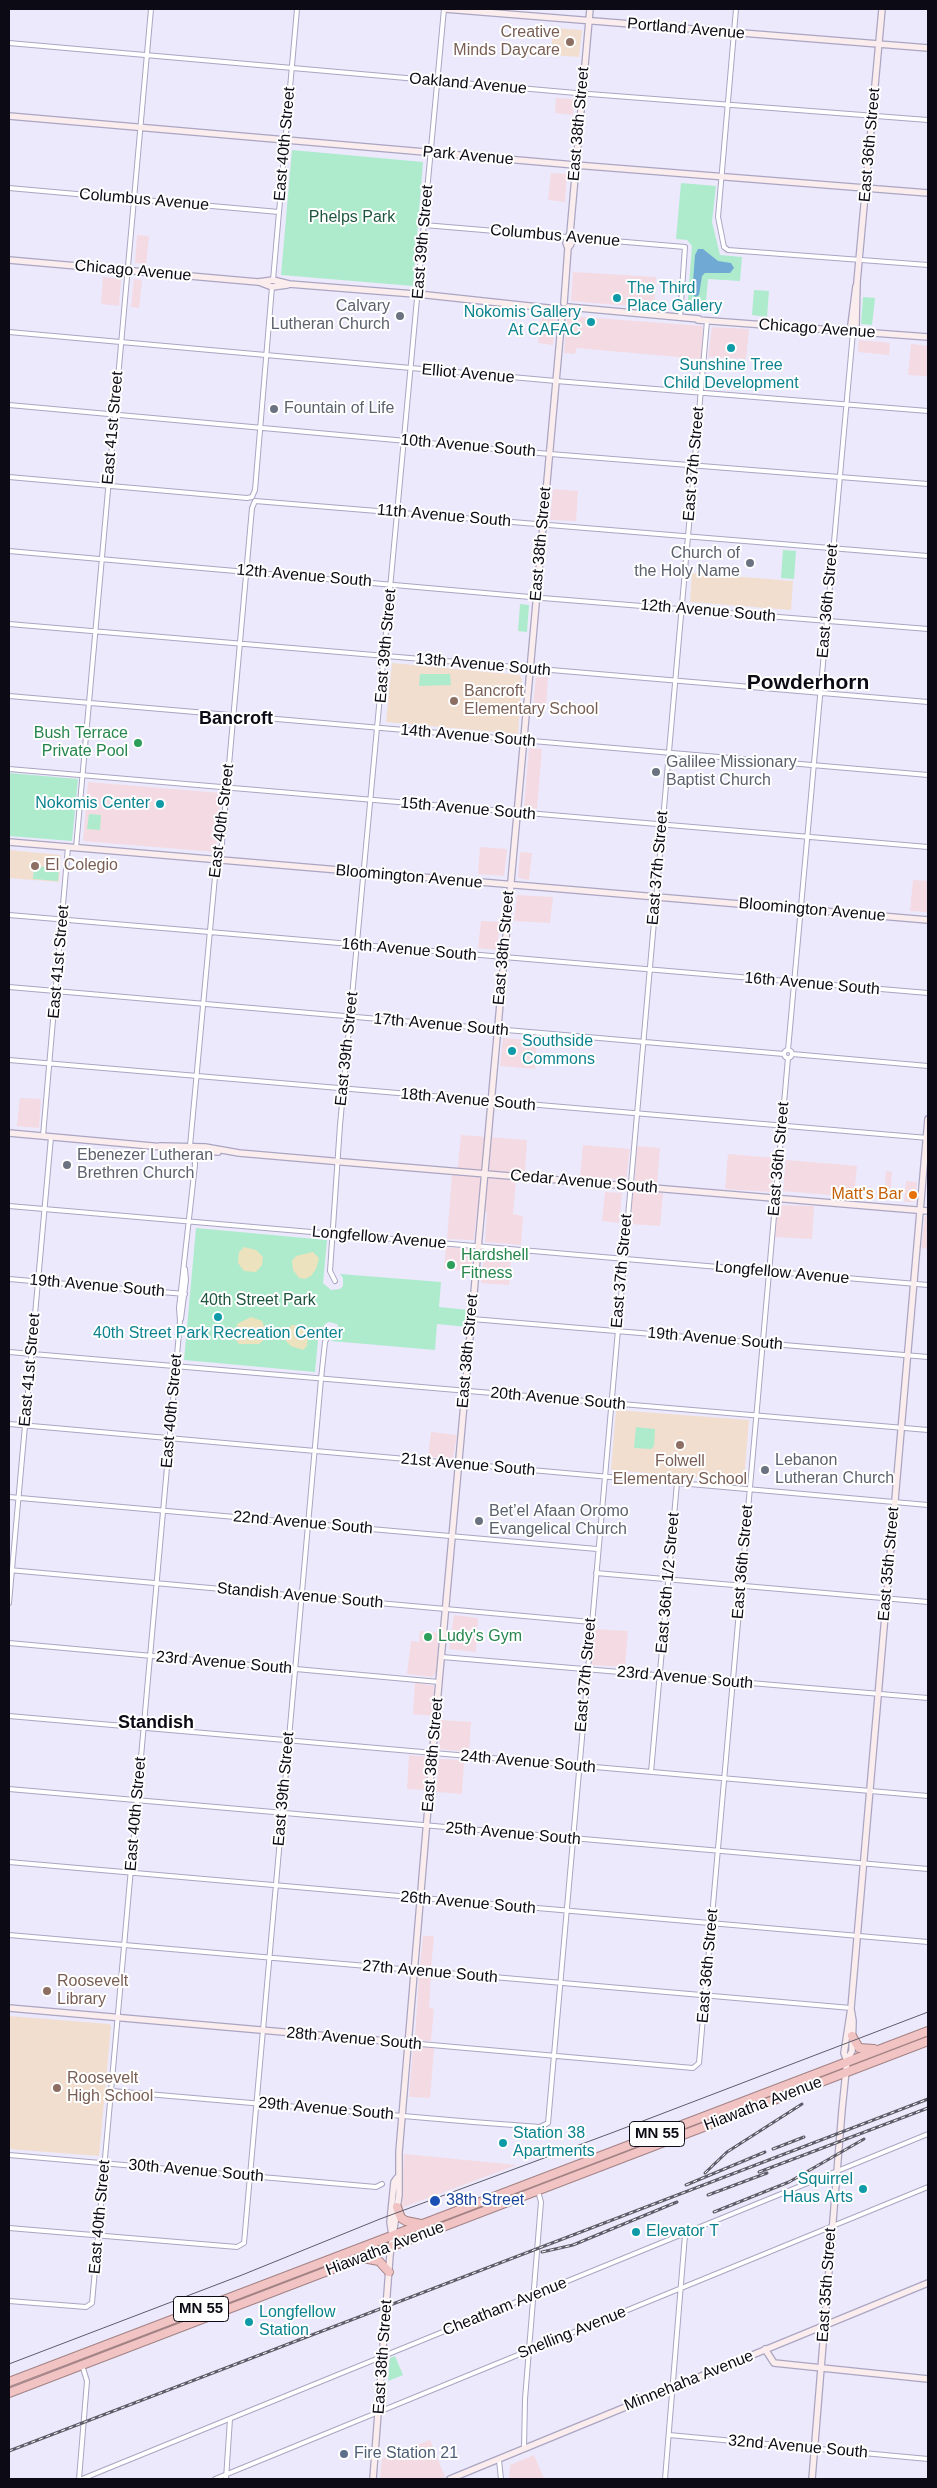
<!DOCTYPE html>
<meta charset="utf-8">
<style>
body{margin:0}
#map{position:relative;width:937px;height:2488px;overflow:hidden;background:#ece9fc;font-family:Arial,sans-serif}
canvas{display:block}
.frame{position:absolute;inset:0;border:10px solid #0c0a14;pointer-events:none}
</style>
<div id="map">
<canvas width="937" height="2488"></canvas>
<div class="frame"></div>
</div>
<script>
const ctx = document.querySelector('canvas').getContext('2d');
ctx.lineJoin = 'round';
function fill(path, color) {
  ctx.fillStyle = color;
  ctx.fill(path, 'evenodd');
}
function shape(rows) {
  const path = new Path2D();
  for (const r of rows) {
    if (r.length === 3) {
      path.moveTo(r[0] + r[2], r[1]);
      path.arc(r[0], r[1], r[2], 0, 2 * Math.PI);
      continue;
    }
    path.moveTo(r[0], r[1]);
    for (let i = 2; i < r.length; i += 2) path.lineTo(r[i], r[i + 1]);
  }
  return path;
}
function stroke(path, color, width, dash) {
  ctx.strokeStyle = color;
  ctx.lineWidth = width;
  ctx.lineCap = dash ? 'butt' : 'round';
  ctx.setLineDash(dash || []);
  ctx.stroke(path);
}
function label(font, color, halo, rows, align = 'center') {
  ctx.font = font + ' Arial,sans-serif';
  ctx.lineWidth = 4;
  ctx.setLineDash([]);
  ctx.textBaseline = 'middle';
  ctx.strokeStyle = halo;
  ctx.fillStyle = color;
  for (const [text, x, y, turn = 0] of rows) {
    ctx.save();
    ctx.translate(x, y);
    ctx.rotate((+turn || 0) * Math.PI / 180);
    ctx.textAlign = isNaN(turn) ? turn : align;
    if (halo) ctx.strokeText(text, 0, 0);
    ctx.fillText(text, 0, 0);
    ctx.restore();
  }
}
const commercial = shape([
 [556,98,574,99,573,115,555,113],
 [551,173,567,174,565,202,548,200],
 [137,235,149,236,146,264,135,263],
 [573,272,656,277,654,308,571,301],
 [103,277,121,279,119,306,101,304],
 [134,279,142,280,139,308,131,307],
 [541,315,556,317,553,345,538,343],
 [569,316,702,326,703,328,701,359,576,348,575,354,564,353,567,318],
 [712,327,749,329,746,359,708,357],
 [859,340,890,343,889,355,858,352],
 [911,344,928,346,928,376,908,375],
 [553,489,578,491,576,521,550,520],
 [536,677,548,677,546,707,533,706],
 [529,748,542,749,537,809,524,808],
 [88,782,221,793,216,852,83,841],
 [480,847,507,849,504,876,478,874],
 [520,852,532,853,529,880,518,878],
 [913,880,928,881,928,912,910,911],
 [517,895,553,897,550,923,514,921],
 [481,921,500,922,497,950,478,948],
 [503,1038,537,1041,535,1069,500,1066],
 [20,1098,41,1099,39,1128,17,1126],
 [461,1135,527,1140,525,1172,517,1172,513,1214,523,1216,521,1245,485,1242,487,1212,477,1212,474,1240,447,1239,452,1175,457,1175],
 [583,1145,630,1149,626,1180,580,1177],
 [636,1146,660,1148,657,1184,635,1181],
 [728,1154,775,1158,772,1192,725,1189],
 [786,1160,857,1166,854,1197,783,1191],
 [886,1171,892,1172,890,1200,884,1200],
 [906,1181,917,1182,915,1202,904,1202],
 [635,1190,663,1193,660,1226,630,1224,633,1192],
 [605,1192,622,1193,619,1223,602,1221],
 [778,1205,814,1206,812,1239,775,1237],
 [925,1216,928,1216,928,1249,921,1248],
 [446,1247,472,1249,472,1272,444,1269],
 [484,1254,511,1256,509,1285,481,1283],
 [431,1432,457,1435,453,1458,428,1457],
 [454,1615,478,1618,476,1652,449,1649],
 [594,1629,628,1631,625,1667,593,1665,591,1661],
 [420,1631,439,1633,436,1673,432,1677,407,1674,411,1641,419,1642],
 [415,1682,434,1686,432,1716,413,1714],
 [440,1720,471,1722,469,1752,439,1749],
 [409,1755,429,1757,425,1790,407,1789],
 [439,1759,464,1760,462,1794,436,1792],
 [423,1936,434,1936,431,1968,423,1968,420,1965],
 [422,1975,431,1975,429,2008,434,2009,431,2041,417,2040,415,2037,419,1977],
 [416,2046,434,2048,430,2098,409,2097,413,2049],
 [404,2154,517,2165,401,2208],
 [430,2440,446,2479,380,2479,382,2459],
 [534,2455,544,2479,509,2479,510,2465]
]);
const education = shape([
 [553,28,582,30,579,57,551,55],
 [692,573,793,581,791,610,690,602],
 [392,663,520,675,522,680,518,734,386,722],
 [9,850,61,855,59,882,9,878],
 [616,1410,749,1420,744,1481,611,1470],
 [9,2016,109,2024,111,2026,99,2156,9,2149]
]);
const green = shape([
 [292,150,423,162,413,286,281,275],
 [681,183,716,186,712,222,720,255,742,257,740,281,708,279,705,312,687,311,692,246,687,240,676,239],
 [754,290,769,291,767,317,752,315],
 [863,297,875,298,872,325,861,324],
 [783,550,796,551,794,579,781,578],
 [520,604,529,605,527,632,518,631],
 [420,674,450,674,451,685,419,686],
 [9,773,78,779,72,841,9,836],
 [89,814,101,815,100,830,87,829],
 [34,866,59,868,58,881,33,879],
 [196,1228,327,1240,323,1283,331,1290,340,1289,343,1286,343,1278,340,1274,441,1282,439,1307,469,1310,468,1327,437,1324,435,1350,331,1341,340,1332,337,1324,329,1322,325,1324,318,1340,315,1372,184,1360],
 [636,1427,655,1429,654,1446,651,1449,634,1448],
 [395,2356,403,2375,388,2381,390,2358]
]);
const sand = shape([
 [244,1247,256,1250,263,1257,262,1265,256,1272,244,1271,238,1263,239,1252],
 [313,1252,319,1258,316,1269,311,1276,305,1279,299,1278,293,1270,292,1261,296,1256],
 [251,1317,262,1321,266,1331,264,1340,259,1344,239,1344,236,1340,237,1324],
 [292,1325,302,1326,306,1329,308,1334,307,1346,303,1350,291,1346,285,1340,285,1331]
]);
const water = shape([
 [698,249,703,249,718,261,731,263,734,268,730,273,705,273,702,276,699,295,696,297,692,294,693,282,695,255]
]);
const street = shape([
 [736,9,718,217,724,247,728,250,928,265],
 [9,43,576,93,928,120],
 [9,188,279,212],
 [424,225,685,247,680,318],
 [273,280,297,9],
 [9,332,556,381,928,411],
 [9,405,550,454,928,484],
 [9,477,247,498,252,497,255,490,272,287],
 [9,551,530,597,928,629],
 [9,624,928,702],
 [9,696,928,775],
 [9,769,928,847],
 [76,848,151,9],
 [9,915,928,993],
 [9,987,784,1054],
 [788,1050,853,332],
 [788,1054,4],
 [792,1054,928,1066],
 [9,1060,928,1138],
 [43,1136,68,847],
 [190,1146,216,866,221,854,252,508,255,501,928,556],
 [9,1206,928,1285],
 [9,1279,185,1294],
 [335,1281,330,1271,340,1125,444,9],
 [181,1319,186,1280,185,1269],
 [472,1319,928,1357],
 [9,1352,928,1430],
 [9,1424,928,1505],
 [9,1497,597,1549],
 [9,1570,591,1622],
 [596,1573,928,1602],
 [9,1603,51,1137],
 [9,1643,439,1682],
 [442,1657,928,1698],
 [9,1716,928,1796],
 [651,1772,677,1483],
 [9,1789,928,1869],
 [9,1862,928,1942],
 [9,1935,851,2008],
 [409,2043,693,2068,699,2063,788,1058],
 [112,2091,473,2122,540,2127,548,2123,707,321],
 [9,2155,376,2187,382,2184],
 [9,2228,237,2247,244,2243,321,1379,325,1342,330,1332],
 [9,2301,86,2307,92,2303,176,1367,180,1321,179,1308,195,1165,194,1151],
 [669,2435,928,2459],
 [524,2449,525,2399,541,2202,538,2191],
 [499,2460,501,2479],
 [79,2479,87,2381,82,2365],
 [82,2479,928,2134],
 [215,2479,928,2187],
 [226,2479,230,2419],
 [665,2479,685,2235]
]);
const secondary = shape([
 [445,9,928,48],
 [9,116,575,165,928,193],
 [568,248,566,243,570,233,590,9],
 [9,260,258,282,273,280,289,284,427,295,557,309],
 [259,282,272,287,287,285],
 [564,303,568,248,571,244,569,240],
 [568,307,699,319],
 [698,320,928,337],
 [853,332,856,325,857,282,882,9],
 [853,332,851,325,856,286],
 [9,842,928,920],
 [9,1133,218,1152],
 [160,1146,205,1147,239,1153,343,1162,928,1211],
 [9,2008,409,2043],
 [847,2061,844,2053,851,2008,928,1119],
 [392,2235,390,2222,394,2182,397,2178],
 [765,2349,774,2363,928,2379],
 [373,2479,390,2255,399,2195,399,2152,433,1748,562,315],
 [450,2479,928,2283],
 [812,2479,842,2110,847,2061,852,2051,853,2021,851,2009]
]);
const highway = shape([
 [852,2036,859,2048,874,2049],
 [397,2207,401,2218,406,2221,421,2224],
 [363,2258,379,2261,389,2272],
 [9,2382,928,2031],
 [9,2393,928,2041]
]);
const tram = shape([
 [9,2364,242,2275,380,2219,614,2132,928,2012]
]);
const rail = shape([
 [773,2149,804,2137],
 [759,2172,928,2108],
 [705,2173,727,2152,802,2104],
 [686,2185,765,2152],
 [708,2195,767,2173],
 [714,2212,789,2182,864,2139],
 [542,2252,573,2245,677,2202],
 [9,2451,928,2099]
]);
const markers = [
 [570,42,5,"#8d6e63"],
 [617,298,5,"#0f9aa8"],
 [400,316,5,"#6b7280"],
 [591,322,5,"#0f9aa8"],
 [731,348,5,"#0f9aa8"],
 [274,409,5,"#6b7280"],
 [750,563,5,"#6b7280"],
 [454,701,5,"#8d6e63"],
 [138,743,5,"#2e9e5b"],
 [656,772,5,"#6b7280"],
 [160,804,5,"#0f9aa8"],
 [35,866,5,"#8d6e63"],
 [512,1051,5,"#0f9aa8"],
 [67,1165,5,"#6b7280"],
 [913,1195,5,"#e8710a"],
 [451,1265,5,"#2e9e5b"],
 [218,1317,5,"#0f9aa8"],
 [680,1445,5,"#8d6e63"],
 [765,1470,5,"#6b7280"],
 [479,1521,5,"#6b7280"],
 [428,1637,5,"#2e9e5b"],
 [47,1991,5,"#8d6e63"],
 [57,2088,5,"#8d6e63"],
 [503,2143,5,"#0f9aa8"],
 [863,2189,5,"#0f9aa8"],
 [435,2201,6,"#1a4fb4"],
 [636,2232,5,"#0f9aa8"],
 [249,2322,5,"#0f9aa8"],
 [344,2454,5,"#5c6f8a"]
];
const shields = [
 [657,2134,55],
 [201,2309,55]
];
const shieldNames = [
 ["MN 55",657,2134],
 ["MN 55",201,2309]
];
const streetNames = [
 ["Portland Avenue",686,29,5],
 ["Oakland Avenue",468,84,5],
 ["East 38th Street",579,124,-85],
 ["East 40th Street",285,144,-85],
 ["East 36th Street",870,145,-85],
 ["Park Avenue",468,156,5],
 ["Columbus Avenue",144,200,5],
 ["Columbus Avenue",555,236,5],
 ["East 39th Street",423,242,-85],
 ["Chicago Avenue",133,271,5],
 ["Chicago Avenue",817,329,4],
 ["Elliot Avenue",468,374,5],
 ["East 41st Street",113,428,-85],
 ["10th Avenue South",468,446,5],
 ["East 37th Street",694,464,-85],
 ["11th Avenue South",444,516,5],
 ["East 38th Street",541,544,-85],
 ["12th Avenue South",304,576,5],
 ["East 36th Street",828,601,-85],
 ["12th Avenue South",708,611,5],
 ["East 39th Street",386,646,-85],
 ["13th Avenue South",483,665,5],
 ["14th Avenue South",468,736,5],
 ["15th Avenue South",468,809,5],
 ["East 40th Street",222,821,-83],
 ["East 37th Street",658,868,-85],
 ["Bloomington Avenue",409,877,5],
 ["Bloomington Avenue",812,910,5],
 ["East 38th Street",504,948,-85],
 ["16th Avenue South",409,950,5],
 ["East 41st Street",59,962,-85],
 ["16th Avenue South",812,984,5],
 ["17th Avenue South",441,1025,5],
 ["East 39th Street",347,1049,-84],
 ["18th Avenue South",468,1100,5],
 ["East 36th Street",779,1159,-85],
 ["Cedar Avenue South",584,1182,5],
 ["Longfellow Avenue",379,1238,5],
 ["East 37th Street",622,1271,-85],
 ["Longfellow Avenue",782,1273,5],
 ["19th Avenue South",97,1286,5],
 ["19th Avenue South",715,1339,5],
 ["East 38th Street",468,1351,-85],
 ["East 41st Street",30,1370,-85],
 ["20th Avenue South",558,1399,5],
 ["East 40th Street",172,1411,-85],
 ["21st Avenue South",468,1465,5],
 ["22nd Avenue South",303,1523,5],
 ["East 36th Street",743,1562,-85],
 ["East 35th Street",889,1564,-85],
 ["East 36th 1/2 Street",668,1583,-85],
 ["Standish Avenue South",300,1596,5],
 ["23rd Avenue South",224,1663,5],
 ["East 37th Street",586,1675,-85],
 ["23rd Avenue South",685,1678,5],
 ["East 38th Street",433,1755,-85],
 ["24th Avenue South",528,1762,5],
 ["East 39th Street",284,1789,-85],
 ["East 40th Street",136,1814,-85],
 ["25th Avenue South",513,1834,5],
 ["26th Avenue South",468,1903,5],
 ["East 36th Street",708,1966,-85],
 ["27th Avenue South",430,1972,5],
 ["28th Avenue South",354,2039,5],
 ["Hiawatha Avenue",763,2104,-21],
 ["29th Avenue South",326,2109,5],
 ["30th Avenue South",196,2171,5],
 ["East 40th Street",100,2217,-85],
 ["Hiawatha Avenue",385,2249,-21],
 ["East 35th Street",827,2285,-86],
 ["Cheatham Avenue",505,2307,-22],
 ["Snelling Avenue",572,2333,-22],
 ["East 38th Street",383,2357,-86],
 ["Minnehaha Avenue",689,2381,-22],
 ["32nd Avenue South",798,2447,5]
];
const educationNames = [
 ["Creative",560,33,"right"],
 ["Minds Daycare",560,51,"right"],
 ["Bancroft",464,692],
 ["Elementary School",464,710],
 ["El Colegio",45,866],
 ["Folwell",680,1462,"center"],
 ["Elementary School",680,1480,"center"],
 ["Roosevelt",57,1982],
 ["Library",57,2000],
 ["Roosevelt",67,2079],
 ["High School",67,2097]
];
const parkNames = [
 ["Phelps Park",352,218],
 ["40th Street Park",258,1301]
];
const cultureNames = [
 ["The Third",627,289],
 ["Place Gallery",627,307],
 ["Nokomis Gallery",581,313,"right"],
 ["At CAFAC",581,331,"right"],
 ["Sunshine Tree",731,366,"center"],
 ["Child Development",731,384,"center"],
 ["Nokomis Center",150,804,"right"],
 ["Southside",522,1042],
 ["Commons",522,1060],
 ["40th Street Park Recreation Center",218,1334,"center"],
 ["Station 38",513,2134],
 ["Apartments",513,2152],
 ["Squirrel",853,2180,"right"],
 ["Haus Arts",853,2198,"right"],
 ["Elevator T",646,2232],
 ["Longfellow",259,2313],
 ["Station",259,2331]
];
const worshipNames = [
 ["Calvary",390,307,"right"],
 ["Lutheran Church",390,325,"right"],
 ["Fountain of Life",284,409],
 ["Church of",740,554,"right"],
 ["the Holy Name",740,572,"right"],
 ["Galilee Missionary",666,763],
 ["Baptist Church",666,781],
 ["Ebenezer Lutheran",77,1156],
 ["Brethren Church",77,1174],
 ["Lebanon",775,1461],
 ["Lutheran Church",775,1479],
 ["Bet’el Afaan Oromo",489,1512],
 ["Evangelical Church",489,1530]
];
const leisureNames = [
 ["Bush Terrace",128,734,"right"],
 ["Private Pool",128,752,"right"],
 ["Hardshell",461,1256],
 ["Fitness",461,1274],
 ["Ludy's Gym",438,1637]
];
const foodNames = [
 ["Matt's Bar",903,1195]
];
const transitNames = [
 ["38th Street",446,2201]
];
const serviceNames = [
 ["Fire Station 21",354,2454]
];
const neighbourhoodNames = [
 ["Bancroft",236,719],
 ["Standish",156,1723]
];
const districtNames = [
 ["Powderhorn",808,683]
];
fill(commercial, '#f4dae2');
fill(education, '#f2decf');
fill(green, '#aeebcd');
fill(sand, '#ece2bd');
fill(water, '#70a9d4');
stroke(street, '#aaa5c2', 6);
stroke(secondary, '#aaa5c2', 8);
stroke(highway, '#a18285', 10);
stroke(street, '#fff', 4);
stroke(secondary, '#fbeded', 5.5);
stroke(highway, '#f1c3c2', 8);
stroke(tram, '#5e5c69', 1);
stroke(rail, '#5e5c69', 3);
stroke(rail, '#fff', 1, [4]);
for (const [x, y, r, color] of markers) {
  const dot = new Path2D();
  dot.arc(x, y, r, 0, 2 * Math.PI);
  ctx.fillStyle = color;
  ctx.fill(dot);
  stroke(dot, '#fff', 2);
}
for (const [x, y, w] of shields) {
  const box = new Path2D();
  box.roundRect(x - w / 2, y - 12.5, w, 25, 4);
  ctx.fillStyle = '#fff';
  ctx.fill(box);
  stroke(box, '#0c0a14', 1);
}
label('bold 15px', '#0c0a14', null, shieldNames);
label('16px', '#0c0a14', '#fff', streetNames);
label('16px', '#785e54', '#fff', educationNames, 'left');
label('16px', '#1e553e', '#fff', parkNames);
label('16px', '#0d838f', '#fff', cultureNames, 'left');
label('16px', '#5b616d', '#fff', worshipNames, 'left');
label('16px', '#27864d', '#fff', leisureNames, 'left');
label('16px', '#c56008', '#fff', foodNames, 'right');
label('16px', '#164399', '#fff', transitNames, 'left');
label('16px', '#4e5e75', '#fff', serviceNames, 'left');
label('bold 18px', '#0c0a14', '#fff', neighbourhoodNames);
label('bold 21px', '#0c0a14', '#fff', districtNames);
</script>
